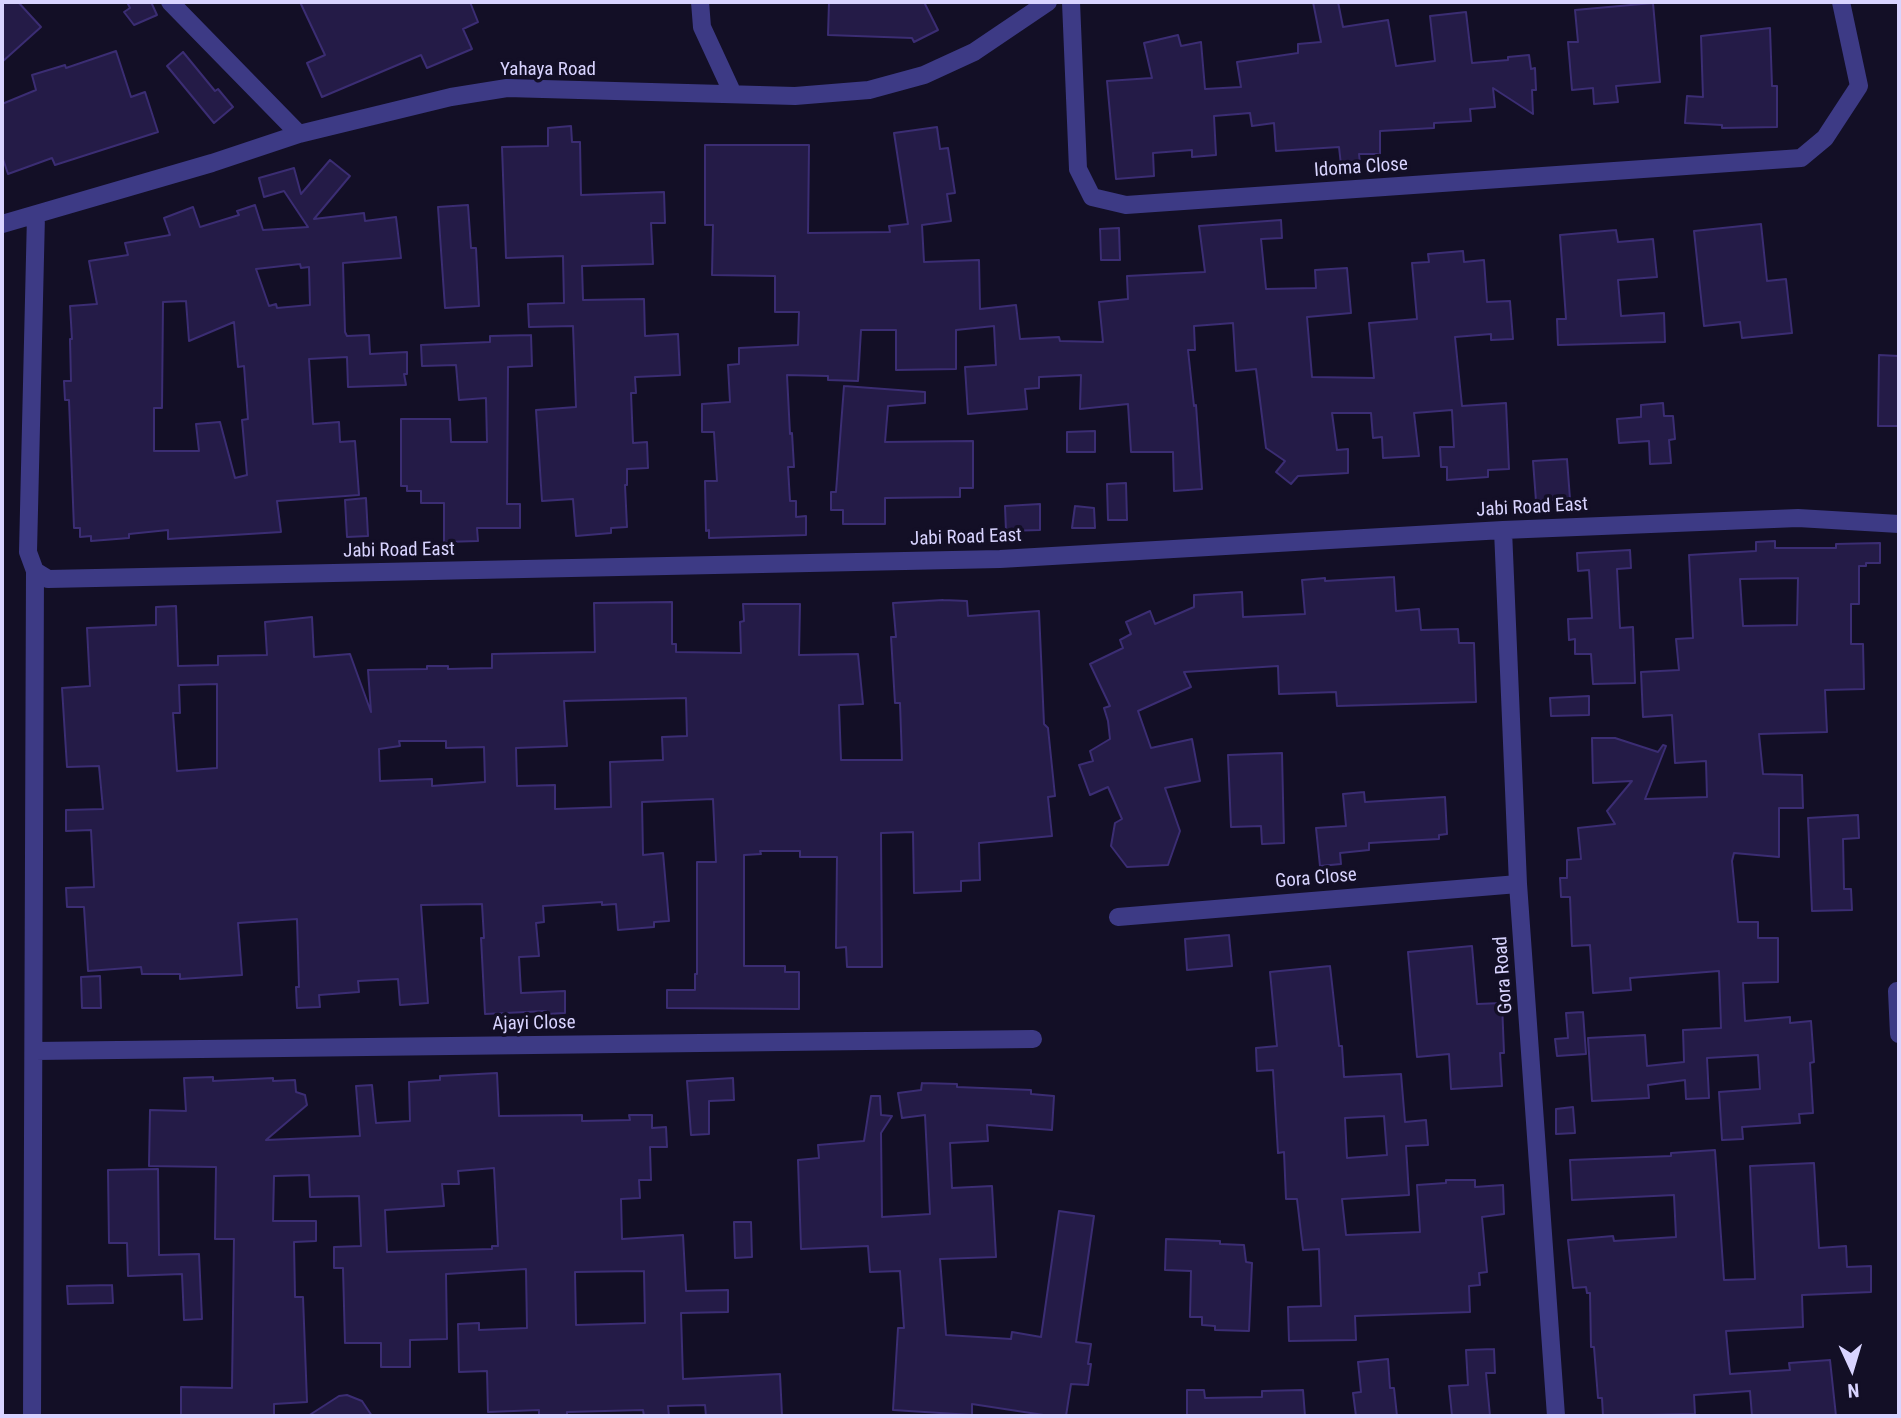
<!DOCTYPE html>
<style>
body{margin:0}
#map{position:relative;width:1901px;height:1418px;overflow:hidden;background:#130f26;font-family:"Roboto Condensed",sans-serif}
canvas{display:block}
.frame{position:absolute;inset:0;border:4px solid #d9d4ff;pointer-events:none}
.north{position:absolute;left:1817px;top:1334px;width:70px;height:70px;-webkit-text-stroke:5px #130f26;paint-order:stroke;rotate:176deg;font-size:19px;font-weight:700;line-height:28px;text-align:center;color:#d9d4ff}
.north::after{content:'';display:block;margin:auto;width:24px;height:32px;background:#d9d4ff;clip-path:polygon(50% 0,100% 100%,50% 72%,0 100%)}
</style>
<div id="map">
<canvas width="1901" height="1418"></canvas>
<div class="frame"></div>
<div class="north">N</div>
</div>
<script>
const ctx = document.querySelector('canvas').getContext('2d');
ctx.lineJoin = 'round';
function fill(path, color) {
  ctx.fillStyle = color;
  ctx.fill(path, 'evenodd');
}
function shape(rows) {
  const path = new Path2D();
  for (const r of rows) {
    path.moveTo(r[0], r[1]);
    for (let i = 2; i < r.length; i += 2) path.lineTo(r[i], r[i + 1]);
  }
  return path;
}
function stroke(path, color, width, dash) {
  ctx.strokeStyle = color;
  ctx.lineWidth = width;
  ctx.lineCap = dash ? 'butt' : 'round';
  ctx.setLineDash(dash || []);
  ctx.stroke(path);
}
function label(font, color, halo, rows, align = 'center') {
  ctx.font = font + ' "Roboto Condensed",sans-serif';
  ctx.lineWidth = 7;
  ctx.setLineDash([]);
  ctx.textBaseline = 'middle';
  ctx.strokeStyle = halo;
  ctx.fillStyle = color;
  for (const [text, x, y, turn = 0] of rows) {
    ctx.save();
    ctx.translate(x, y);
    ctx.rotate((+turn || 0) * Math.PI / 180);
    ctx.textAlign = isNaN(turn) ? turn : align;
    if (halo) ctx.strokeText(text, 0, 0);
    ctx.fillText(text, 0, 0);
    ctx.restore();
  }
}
const building = shape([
 [2,2,18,2,41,27,2,62,2,2],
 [127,2,151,2,157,15,134,25,124,12,130,8,127,2],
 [300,2,470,2,478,22,463,29,472,49,427,68,421,55,322,97,307,63,325,55,300,2],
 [829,2,924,2,938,30,914,42,912,38,828,35,829,2],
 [1313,2,1338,2,1343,27,1388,20,1396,66,1435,61,1430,16,1466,12,1472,63,1508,60,1508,57,1529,55,1531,69,1535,68,1536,90,1532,90,1533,114,1493,88,1495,107,1470,109,1471,121,1434,123,1434,128,1380,131,1380,154,1359,154,1360,163,1341,165,1339,147,1276,151,1274,123,1252,126,1250,113,1214,116,1216,155,1192,157,1192,150,1153,153,1154,176,1116,179,1107,81,1152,78,1144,43,1178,35,1181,46,1201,42,1205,89,1241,87,1237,62,1298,53,1298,44,1321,42,1313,2],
 [1653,3,1660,82,1616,86,1618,102,1594,104,1593,88,1572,90,1568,42,1578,42,1575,10,1653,3],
 [1770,28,1772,86,1777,86,1777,127,1722,128,1722,125,1685,123,1687,96,1703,97,1701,36,1770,28],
 [116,51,131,97,145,92,158,132,55,165,52,158,8,174,2,156,2,104,36,90,32,75,65,65,66,68,116,51],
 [183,52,215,91,218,89,233,107,214,123,167,66,183,52],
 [571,126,572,142,580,142,581,195,664,192,665,223,651,223,653,264,582,266,583,300,644,299,645,336,678,334,680,375,635,377,636,393,631,393,633,443,647,442,648,468,627,469,627,485,625,485,627,527,611,528,611,533,576,536,573,499,542,501,536,410,576,407,573,326,529,327,528,304,564,303,563,256,506,258,502,147,548,146,548,128,571,126],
 [937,127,940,149,948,148,955,193,947,194,951,221,922,225,924,262,979,260,980,309,1016,305,1020,339,1059,337,1060,341,1103,342,1099,302,1128,299,1127,276,1205,272,1199,226,1281,220,1282,238,1261,239,1266,289,1316,288,1315,270,1347,268,1351,313,1307,317,1312,377,1374,378,1369,323,1417,319,1412,263,1429,262,1428,254,1463,251,1464,262,1484,260,1487,302,1510,301,1513,339,1491,340,1491,334,1455,337,1462,406,1506,403,1509,469,1488,470,1488,477,1447,480,1447,467,1441,467,1440,447,1454,447,1452,410,1414,413,1419,456,1383,458,1382,437,1373,438,1371,413,1332,413,1337,450,1348,449,1348,473,1298,476,1291,484,1276,472,1285,461,1266,448,1256,369,1236,371,1233,323,1194,326,1195,350,1188,350,1194,406,1196,405,1202,489,1174,491,1173,452,1131,452,1128,404,1080,409,1081,375,1039,377,1039,388,1025,389,1027,409,968,414,965,367,996,365,994,326,956,330,956,369,896,370,896,330,861,330,858,381,828,380,828,376,787,375,790,434,792,433,794,467,788,467,790,501,796,501,796,517,806,516,806,535,709,538,709,530,706,531,705,481,717,481,714,432,702,432,702,404,730,402,728,365,739,364,739,348,798,345,799,312,775,312,775,276,712,275,713,225,705,225,705,145,809,145,808,233,890,232,889,226,908,224,894,133,937,127],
 [330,160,350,176,314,219,364,213,365,221,396,217,401,258,343,263,345,332,347,336,369,335,370,354,407,352,407,374,404,374,406,385,348,387,347,357,309,359,313,424,339,422,340,442,355,441,359,495,277,501,281,532,168,539,168,530,129,534,129,538,91,541,91,536,80,537,80,528,74,528,69,400,65,400,64,381,71,381,70,339,72,339,70,306,97,304,89,261,128,255,125,243,170,235,164,218,193,207,200,227,239,215,237,211,255,205,263,230,308,227,284,191,264,197,259,178,294,168,301,194,330,160],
 [300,264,301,268,309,267,310,305,277,308,276,304,269,306,256,269,300,264],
 [186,301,189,341,234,322,238,367,244,366,248,419,242,420,247,475,235,478,220,422,196,424,199,451,154,451,154,408,162,408,163,302,186,301],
 [468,205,471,248,476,248,479,306,445,308,438,207,468,205],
 [1761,224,1767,281,1786,279,1792,333,1742,338,1740,322,1704,326,1694,231,1761,224],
 [1119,228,1120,260,1101,260,1100,229,1119,228],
 [1616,230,1618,242,1653,239,1657,277,1618,280,1621,316,1664,313,1665,342,1558,345,1557,319,1566,319,1560,235,1616,230],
 [531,335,532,366,508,367,507,504,520,504,520,528,477,528,478,541,444,542,444,503,421,503,421,491,407,491,407,486,401,486,401,419,450,419,451,442,487,442,486,398,459,400,456,365,422,366,421,345,490,342,490,336,531,335],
 [1879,355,1899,356,1899,426,1878,426,1879,355],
 [844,386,925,392,925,403,888,406,885,442,973,441,973,488,960,488,960,497,885,498,885,524,843,524,843,510,831,510,831,492,836,492,844,386],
 [1663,403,1664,416,1673,416,1675,439,1669,440,1671,463,1650,464,1649,441,1619,443,1617,419,1641,417,1641,405,1663,403],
 [1095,431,1095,452,1067,452,1067,432,1095,431],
 [1567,459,1570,499,1536,501,1533,461,1567,459],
 [1126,483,1127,520,1108,520,1107,484,1126,483],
 [366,498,368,536,347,537,345,500,366,498],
 [1040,504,1040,530,1006,531,1005,506,1040,504],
 [1075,506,1094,508,1095,528,1072,528,1075,506],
 [1775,541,1775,548,1836,548,1836,544,1880,543,1880,563,1866,563,1866,566,1859,566,1859,604,1851,604,1851,644,1863,644,1864,689,1825,690,1827,732,1759,734,1763,774,1802,775,1803,808,1779,808,1779,857,1734,853,1732,861,1738,922,1758,922,1758,938,1778,938,1778,982,1743,983,1745,1021,1790,1017,1790,1023,1811,1021,1814,1062,1810,1063,1813,1113,1799,1114,1800,1123,1742,1127,1743,1139,1722,1140,1719,1092,1760,1089,1758,1055,1707,1058,1709,1098,1686,1099,1685,1080,1648,1085,1649,1098,1592,1101,1588,1038,1645,1035,1647,1066,1684,1062,1683,1030,1721,1028,1719,971,1630,978,1631,990,1593,993,1590,945,1572,946,1570,897,1561,897,1560,878,1567,878,1567,860,1581,859,1578,828,1615,824,1607,811,1632,781,1593,783,1592,738,1615,738,1658,752,1663,745,1666,746,1645,799,1707,797,1706,761,1675,763,1672,715,1643,717,1641,672,1679,670,1676,639,1693,638,1689,555,1756,551,1756,542,1775,541],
 [1798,578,1797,625,1743,626,1740,579,1798,578],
 [1630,550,1631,568,1617,569,1620,628,1633,627,1635,683,1593,684,1591,654,1575,654,1575,639,1569,640,1568,619,1592,618,1589,570,1578,571,1577,553,1630,550],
 [1394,577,1396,611,1419,609,1421,630,1458,629,1459,643,1474,643,1476,702,1337,706,1336,692,1279,694,1278,666,1184,672,1191,687,1138,711,1151,748,1192,739,1200,781,1165,788,1180,831,1168,865,1127,867,1111,846,1115,823,1122,819,1108,787,1090,795,1079,765,1093,761,1090,751,1110,739,1108,721,1104,708,1110,706,1090,664,1123,648,1120,640,1131,634,1126,622,1150,611,1155,624,1194,607,1194,595,1242,592,1243,617,1305,614,1302,580,1325,578,1325,581,1394,577],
 [943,600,967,601,968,616,1039,611,1044,724,1048,728,1055,796,1048,797,1052,836,979,843,980,880,961,881,961,891,914,893,913,832,881,833,882,967,847,967,846,947,836,948,837,857,800,857,800,851,760,851,761,854,744,855,744,966,785,966,785,972,799,972,799,1009,667,1008,667,990,695,990,695,974,697,974,697,862,716,862,713,799,642,802,643,855,663,853,669,921,654,922,654,927,618,930,616,904,602,905,602,902,543,906,544,922,536,923,539,956,519,957,521,993,565,991,565,1013,547,1014,546,1011,485,1014,481,938,484,938,482,904,421,905,428,1003,400,1005,398,979,358,981,359,992,319,995,320,1007,297,1008,296,987,299,987,297,919,238,923,242,975,180,979,180,974,142,974,141,967,88,971,84,907,67,907,66,888,94,887,91,830,66,831,66,810,103,809,99,766,67,767,62,688,90,686,87,628,156,625,156,607,176,606,178,666,218,665,218,656,267,655,265,622,312,617,314,657,350,654,371,712,368,670,427,669,427,666,448,666,448,669,492,668,492,654,595,652,594,603,672,602,672,644,676,644,676,652,741,653,740,622,744,621,743,604,800,604,799,655,858,654,863,704,839,705,841,760,902,760,900,703,895,703,891,637,896,637,893,603,943,600],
 [217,684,217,768,177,771,173,713,180,713,179,685,217,684],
 [686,698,687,736,662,737,663,760,610,762,611,807,555,809,555,785,517,786,516,748,567,746,564,701,686,698],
 [399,741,446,741,446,748,484,747,485,782,432,786,432,779,380,781,379,749,400,746,399,741],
 [1589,696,1589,715,1551,716,1550,698,1589,696],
 [1282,753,1284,843,1262,844,1261,826,1231,827,1228,755,1282,753],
 [1364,792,1365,802,1445,797,1447,834,1439,835,1439,839,1369,843,1369,850,1340,853,1341,864,1320,866,1316,828,1346,826,1343,794,1364,792],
 [1858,815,1859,838,1843,839,1844,889,1851,889,1852,910,1812,911,1808,818,1858,815],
 [1229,935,1232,966,1187,970,1185,939,1229,935],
 [1472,946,1477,1004,1502,1003,1504,1053,1500,1053,1502,1086,1451,1089,1449,1054,1417,1057,1408,952,1472,946],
 [1330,966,1339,1046,1342,1046,1344,1077,1401,1074,1405,1122,1426,1120,1428,1145,1406,1146,1409,1195,1342,1199,1346,1235,1420,1232,1417,1185,1446,1183,1446,1180,1475,1180,1475,1187,1503,1185,1504,1214,1482,1217,1487,1272,1479,1273,1480,1285,1469,1286,1470,1312,1355,1316,1356,1340,1289,1341,1288,1307,1321,1306,1319,1249,1303,1250,1297,1199,1286,1199,1284,1152,1278,1153,1273,1070,1257,1071,1256,1048,1277,1046,1270,972,1330,966],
 [1384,1116,1387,1155,1347,1158,1345,1118,1384,1116],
 [100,976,101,1008,82,1008,81,977,100,976],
 [1583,1012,1586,1054,1557,1056,1555,1039,1568,1038,1566,1013,1583,1012],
 [497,1073,499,1116,582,1115,582,1121,630,1120,629,1115,652,1115,652,1128,666,1127,667,1147,650,1147,651,1180,639,1180,640,1198,621,1199,622,1239,683,1235,686,1291,728,1290,728,1312,681,1313,683,1379,780,1374,782,1416,706,1416,705,1405,668,1406,669,1416,644,1416,643,1410,567,1412,567,1416,539,1416,539,1410,488,1412,487,1371,459,1372,458,1324,479,1323,479,1330,527,1328,526,1269,446,1274,447,1339,410,1340,410,1367,381,1367,381,1343,345,1343,343,1268,334,1268,334,1247,361,1246,359,1196,310,1197,309,1175,274,1176,273,1221,316,1221,316,1241,294,1242,295,1297,303,1297,307,1402,274,1404,274,1416,181,1416,181,1387,232,1388,234,1239,215,1239,216,1167,149,1166,150,1110,186,1111,184,1078,213,1077,213,1081,273,1078,273,1081,295,1080,296,1092,305,1095,307,1105,266,1140,360,1136,356,1086,372,1085,376,1123,410,1121,409,1082,440,1080,440,1076,497,1073],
 [494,1168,498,1246,492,1246,492,1249,387,1252,385,1210,444,1206,442,1184,459,1184,458,1171,494,1168],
 [644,1271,645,1323,576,1325,575,1272,644,1271],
 [733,1078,734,1100,709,1101,709,1134,691,1135,687,1081,733,1078],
 [922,1083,957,1084,957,1087,1031,1090,1031,1094,1054,1096,1052,1130,987,1125,988,1141,950,1143,952,1188,992,1186,996,1257,940,1259,946,1335,1011,1339,1012,1332,1041,1337,1059,1211,1094,1216,1076,1342,1091,1344,1088,1364,1091,1364,1088,1385,1071,1384,1066,1416,1050,1416,972,1404,972,1415,893,1410,898,1328,904,1328,900,1271,870,1272,868,1246,801,1249,798,1160,819,1158,818,1145,864,1141,871,1096,880,1096,881,1115,892,1116,881,1133,882,1217,930,1214,925,1115,902,1118,898,1093,921,1090,922,1083],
 [1573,1107,1575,1133,1556,1134,1556,1109,1573,1107],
 [1715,1150,1724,1280,1755,1279,1750,1166,1814,1163,1819,1248,1846,1246,1847,1267,1871,1266,1871,1292,1802,1295,1803,1327,1726,1331,1730,1374,1790,1370,1789,1363,1830,1360,1836,1416,1752,1416,1750,1391,1694,1395,1695,1414,1603,1416,1602,1398,1598,1398,1594,1347,1591,1347,1590,1293,1587,1293,1586,1287,1573,1288,1568,1240,1613,1236,1614,1241,1676,1237,1674,1195,1572,1200,1570,1160,1671,1156,1671,1153,1715,1150],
 [158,1169,159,1255,199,1254,202,1319,184,1320,182,1274,128,1276,127,1243,109,1243,108,1170,158,1169],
 [734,1222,751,1222,752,1257,735,1258,734,1222],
 [1166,1239,1220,1241,1220,1244,1244,1245,1246,1262,1252,1263,1249,1331,1215,1330,1215,1326,1202,1325,1202,1317,1190,1317,1191,1271,1165,1270,1166,1239],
 [112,1285,113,1303,68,1304,67,1286,112,1285],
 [1494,1349,1495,1373,1486,1373,1490,1416,1452,1416,1449,1386,1468,1385,1466,1350,1494,1349],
 [1388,1359,1390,1388,1394,1388,1397,1416,1356,1416,1353,1393,1361,1392,1358,1362,1388,1359],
 [1187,1390,1204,1390,1205,1398,1262,1397,1262,1391,1303,1390,1305,1416,1187,1416,1187,1390],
 [347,1395,362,1401,372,1416,308,1416,339,1396,347,1395]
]);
const minor = shape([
 [170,2,299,134],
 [700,2,702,27,733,94],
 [1071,2,1078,169,1092,197,1126,205,1801,158,1825,138,1859,86,1841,2],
 [2,224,212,163,299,134,451,97,507,88,795,96,869,90,924,75,974,52,1048,2],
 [1503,530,1518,884,1556,1416],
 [35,571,48,579,1000,559,1503,530,1798,518,1899,524],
 [1118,917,1518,884],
 [1897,991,1899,1034],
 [35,1051,1033,1039],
 [32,1416,35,571,28,552,36,215]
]);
const streetNames = [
 ["Yahaya Road",548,70],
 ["Idoma Close",1361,168,-4],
 ["Jabi Road East",1532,508,-3],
 ["Jabi Road East",966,538,-2],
 ["Jabi Road East",399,551,-1],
 ["Gora Close",1316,879,-5],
 ["Gora Road",1504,975,-94],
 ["Ajayi Close",534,1024,-1]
];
fill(building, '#241b47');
stroke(building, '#3b2d73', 2);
stroke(minor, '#3d3a85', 18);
label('19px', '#d9d4ff', '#130f26', streetNames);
</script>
